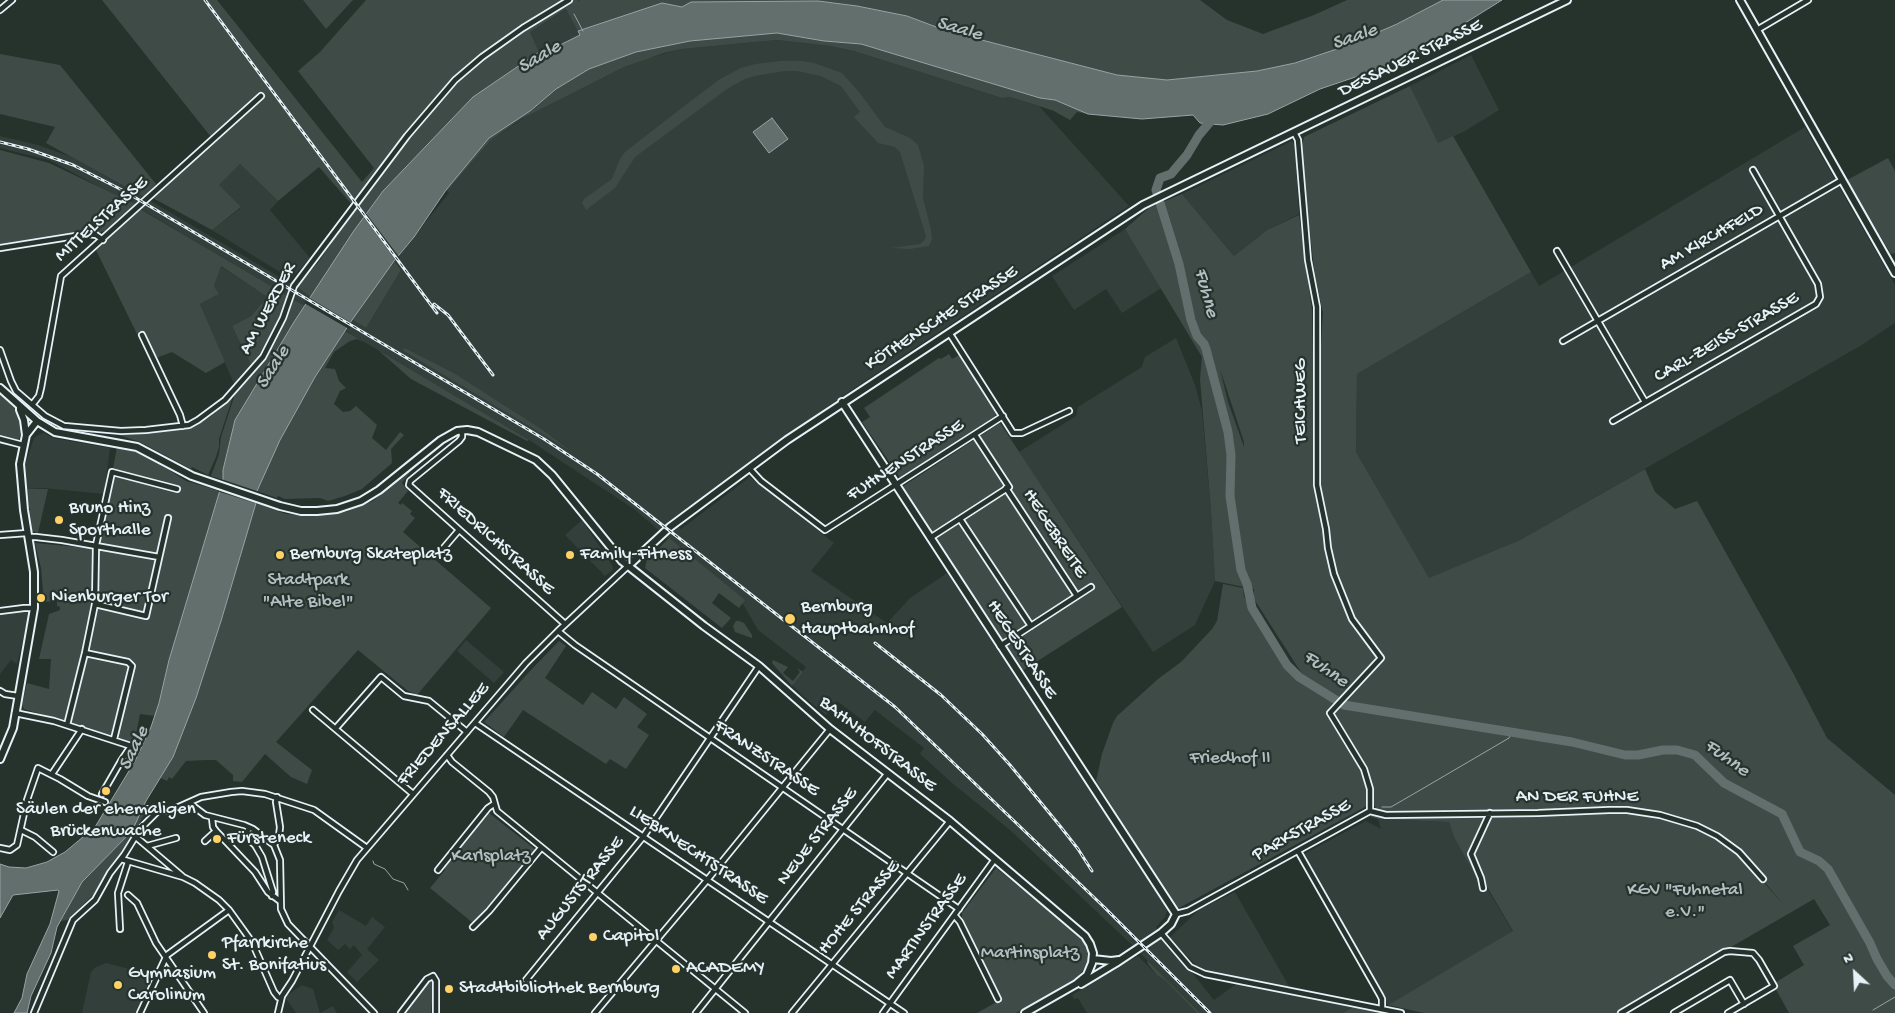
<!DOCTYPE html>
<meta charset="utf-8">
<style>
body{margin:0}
#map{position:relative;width:1895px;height:1013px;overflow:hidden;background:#26332d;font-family:"Gochi Hand",sans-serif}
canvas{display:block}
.north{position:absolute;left:1830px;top:948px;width:50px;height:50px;-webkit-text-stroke:4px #26332d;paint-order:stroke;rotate:335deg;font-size:14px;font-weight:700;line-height:20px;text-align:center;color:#e8f1f8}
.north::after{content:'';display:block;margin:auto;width:18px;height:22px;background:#e8f1f8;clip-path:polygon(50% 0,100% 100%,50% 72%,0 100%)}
</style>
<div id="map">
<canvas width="1895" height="1013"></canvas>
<div class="north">N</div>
</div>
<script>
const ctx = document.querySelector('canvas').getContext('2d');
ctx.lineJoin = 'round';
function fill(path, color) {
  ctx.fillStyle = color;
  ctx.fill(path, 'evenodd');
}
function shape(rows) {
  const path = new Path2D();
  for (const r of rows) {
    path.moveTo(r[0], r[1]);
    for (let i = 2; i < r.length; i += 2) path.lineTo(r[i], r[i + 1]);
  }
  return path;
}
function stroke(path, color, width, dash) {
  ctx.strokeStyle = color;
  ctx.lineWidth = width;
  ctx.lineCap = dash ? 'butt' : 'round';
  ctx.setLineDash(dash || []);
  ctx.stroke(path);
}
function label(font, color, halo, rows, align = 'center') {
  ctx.font = font + ' "Gochi Hand",sans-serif';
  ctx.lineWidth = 4.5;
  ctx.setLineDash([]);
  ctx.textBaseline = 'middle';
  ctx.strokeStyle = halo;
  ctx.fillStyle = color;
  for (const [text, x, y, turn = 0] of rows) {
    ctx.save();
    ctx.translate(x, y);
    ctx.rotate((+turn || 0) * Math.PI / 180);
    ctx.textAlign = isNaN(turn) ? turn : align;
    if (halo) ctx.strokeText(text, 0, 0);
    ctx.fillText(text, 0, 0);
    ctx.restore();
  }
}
const built = shape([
 [567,9,581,35,548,51,539,52,530,32],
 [777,40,830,46,854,51,1002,98,1010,97,1039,106,1129,206,844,395,668,522,681,529,750,477,834,543,811,571,887,623,910,598,947,573,1166,907,1167,911,1165,917,1156,927,1217,1004,1214,1000,1239,982,1355,1006,1341,1013,1200,1013,1131,944,1010,830,952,783,920,754,924,748,875,710,865,722,837,701,826,715,802,695,792,685,806,667,758,630,742,602,634,509,529,440,141,209,49,160,0,148,0,136,38,145,69,156,144,197,366,328,401,270,394,261,449,193,447,191,491,140,536,110,624,67,648,58,682,49],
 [405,348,454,373,543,430,572,451,402,350],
 [1471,55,1499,110,1465,131,1437,144,1410,86],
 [1805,127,1895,285,1895,323,1860,346,1520,540,1429,579,1356,452,1357,374,1531,272,1539,286],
 [1292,141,1295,145,1299,214,1267,230,1234,256,1182,194],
 [240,164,278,201,270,210,310,258,291,279,212,230,241,208,218,185],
 [1125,229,1163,287,1122,313,1106,289,1074,310,1052,276],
 [220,266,267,297,251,316,232,326,252,367,234,384,200,304,219,294,214,287],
 [1176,338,1195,385,1202,411,1211,511,1215,581,1195,625,1153,652,1019,452,1076,416,1078,407,1142,367,1145,357],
 [44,433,53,438,110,448,104,494,44,488,27,489,24,468,34,438,38,435],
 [582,520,612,565,613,570,605,576,565,535],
 [22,609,28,609,29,615,17,664,11,660,0,674,0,614],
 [466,640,504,672,494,683,457,651],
 [1378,819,1449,822,1454,837,1481,878,1513,932,1388,1005,1304,854,1366,821,1381,829],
 [1235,892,1290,988,1205,970,1197,966,1169,938,1200,909],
 [339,910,366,926,372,917,385,927,367,949,379,960,357,982,347,972,362,955,354,945,350,949,345,944,338,950,327,940,334,928,332,922],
 [1138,956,1157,975,1165,980,1197,1013,1087,1013,1078,998,1074,999,1072,995],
 [106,963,133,970,151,977,136,1013,82,1013,91,972,96,967],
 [302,985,313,989,320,1013,333,1006,337,1013,296,1013,285,997]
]);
const green = shape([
 [102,0,217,0,362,182,374,168,298,71,320,52,366,0,579,0,577,2,580,0,1200,0,1227,20,1263,34,1314,15,1347,0,1443,0,1397,24,1349,45,1295,63,1257,71,1167,80,1117,75,947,31,907,16,857,6,819,1,691,2,682,7,662,3,578,31,566,9,530,32,539,52,473,97,383,191,311,297,297,287,320,260,331,244,332,238,354,207,319,167,278,201,240,164,219,185,241,207,212,230,151,197,261,99,258,96,211,137],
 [303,0,353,0,326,29],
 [777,33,824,41,861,44,1040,98,1055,100,1089,114,1077,112,1070,120,1054,111,1039,106,1010,97,1002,98,854,51,830,46,777,40,682,49,664,53,624,67,521,119,491,140,447,191,446,190,489,138,530,111,556,89,589,69,636,52,690,41],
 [0,54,60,65,156,184,144,197,46,143,55,127,0,114],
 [780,61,803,61,814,63,842,73,859,92,885,127,910,138,918,145,924,166,923,198,931,230,932,239,929,246,910,249,891,248,920,244,924,241,926,236,900,152,895,147,878,143,854,117,860,112,841,86,821,76,797,71,784,71,755,76,745,79,727,89,635,157,615,188,586,210,582,203,584,199,612,179,620,159,625,152,679,110,720,79,741,68,755,64],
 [1410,86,1438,143,1453,136,1531,272,1357,374,1356,452,1429,578,1520,540,1645,469,1655,492,1675,509,1697,501,1792,671,1827,738,1895,795,1895,1013,1789,1013,1773,984,1804,965,1793,946,1830,925,1814,899,1617,1013,1424,1013,1388,1005,1513,931,1482,878,1478,880,1454,837,1449,822,1378,819,1369,816,1618,812,1677,821,1694,826,1716,837,1738,854,1785,906,1739,852,1697,822,1631,808,1619,808,1378,812,1373,803,1365,766,1333,714,1340,705,1335,701,1327,710,1363,770,1367,785,1367,804,1365,807,1177,909,1096,781,1102,754,1113,723,1117,716,1158,679,1181,662,1212,629,1217,621,1223,584,1243,588,1244,597,1301,678,1316,687,1304,677,1254,599,1254,589,1215,581,1211,511,1200,379,1202,357,1125,229,1149,208,1182,194,1234,256,1267,230,1299,215,1312,310,1314,399,1318,395,1323,313,1315,275,1308,218,1302,146,1304,137],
 [1220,369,1244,442,1244,447,1228,402],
 [1353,708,1354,707,1557,742,1514,737],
 [0,150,49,163,137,205,107,231,0,246],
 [1888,158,1895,171,1895,253,1891,254,1847,180],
 [140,209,288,296,280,319,252,367,232,326,251,316,267,297,221,266,214,286,219,294,200,304,225,362,206,373,172,352,156,358,143,333,137,334,96,250],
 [394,261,401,270,366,328,341,313],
 [292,299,305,306,270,361,235,420,223,470,223,480,211,476,219,454,221,437,236,391,253,373,275,339],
 [345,331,366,343,357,339,350,341,334,352,325,368,335,369,339,381,346,388,340,391,334,404,343,412,350,411,356,406,377,425,372,438,386,450,400,432,404,435,391,449,392,463,362,489,345,496,328,501,320,498,285,499,278,496,277,498,257,491,278,443,296,411,315,377],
 [405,348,454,373,543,430,574,453,402,350],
 [378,350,529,440,527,441,411,379],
 [949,354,952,359,959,355,996,413,995,416,901,479,862,422,870,417,864,408,939,358,941,359],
 [0,393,13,403,20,415,22,430,18,442,0,437],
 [234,393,219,439,219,447,216,457,208,475,192,467,191,468,193,470,189,468,140,442,119,435,154,433,185,429,200,423,211,416],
 [1000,423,1122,607,1022,671,902,487],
 [117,447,146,455,186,481,220,491,169,660,159,703,155,716,140,714,136,734,131,743,24,709,22,705,27,683,49,689,51,659,39,659,49,614,60,610,60,607,57,606,57,601,44,602,41,568,35,543,98,549],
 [414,467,402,483,408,491,398,503,401,505,402,503,412,511,410,514,415,518,403,532,491,608,417,695,408,691,358,650,276,742,312,770,307,784,291,777,265,754,242,782,233,781,233,775,216,760,206,760,186,761,172,779,169,777,167,781,161,778,161,777,173,757,221,621,256,503,286,514,310,516,346,512,373,501],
 [27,489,48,489,38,533,32,531],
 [669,538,745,600,739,608,719,593,712,603,731,618,722,628,645,568,647,560],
 [736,621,739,621,744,623,752,635,752,638,735,632,733,626],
 [559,641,566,646,545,678,583,705,592,692,616,709,624,697,647,714,637,727,649,735,626,769,610,759,606,764,523,710,504,737,484,722,530,671],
 [773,660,788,667,783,673,793,681,800,672,797,668,803,672,792,686,772,663],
 [142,810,146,811,136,829,134,837,92,896,67,920,61,921,82,882,132,831],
 [489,813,536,850,473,923,430,888,445,870,444,866],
 [996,868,1075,932,1087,946,1087,964,1078,977,1016,1013,977,1013,1002,999,962,918,962,913],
 [1147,960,1200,1013,1197,1013,1165,980,1157,975,1148,964],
 [431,979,434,981,431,1013,403,1013],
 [1355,1006,1389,1013,1342,1013]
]);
const water = shape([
 [1443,0,1502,0,1425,48,1376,70,1320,89,1268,114,1223,125,1200,123,1193,115,1142,119,1088,114,1055,100,1040,98,861,44,824,41,777,33,690,41,636,52,589,69,556,89,530,111,489,138,446,190,414,237,394,261,352,320,315,377,280,440,257,491,256,503,221,621,196,698,173,757,146,801,132,831,82,882,57,927,51,953,31,996,27,1013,14,1013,22,998,27,974,50,924,59,891,58,890,13,895,0,918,0,864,9,867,26,868,47,862,65,852,95,827,135,761,151,727,159,703,169,660,223,480,223,470,235,420,294,322,353,232,383,191,473,97,539,52,548,51,580,35,578,31,662,3,682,7,691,2,818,1,857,6,907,16,947,31,1117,75,1167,80,1257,71,1295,63,1349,45,1397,24,1443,0],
 [772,118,788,139,769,153,753,132,772,118]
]);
const pier = shape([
 [365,212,400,258,397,262,362,215],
 [308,297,353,324,349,329,304,303],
 [221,479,260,492,258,504,217,491]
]);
const stream = shape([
 [574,14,583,31],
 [1382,807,1391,807,1422,789,1509,738,1512,733],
 [373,861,374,864,385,869,393,879,404,883,408,890],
 [1873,1010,1895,997]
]);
const river = shape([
 [1212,113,1210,122,1199,135,1187,155,1171,174,1160,178,1156,190,1179,264,1191,320,1197,336,1204,344,1206,349,1228,432,1231,455,1230,496,1241,570,1247,584,1252,608,1287,665,1299,677,1344,705,1572,742,1625,755,1638,755,1663,750,1677,750,1695,755,1724,783,1782,814,1800,852,1819,861,1828,869,1870,943,1877,959,1887,976,1895,985]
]);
const street = shape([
 [0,10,12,0],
 [1757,30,1808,0],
 [0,248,88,234,96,235,103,240],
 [1557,251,1645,402],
 [950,334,1013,433,1022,433,1069,411],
 [142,335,180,415,183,426],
 [1563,341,1842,180],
 [0,350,11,381,16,391,45,416,64,426,121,431,146,430,189,425,198,420,225,400,263,357,283,318,294,286,407,136,455,80,482,57,523,28,569,0],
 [32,405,39,396,41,388,61,276,261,96],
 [1613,421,1816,304,1820,297,1818,284,1753,170],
 [462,430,462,437,459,441,410,481,409,485,565,624],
 [0,439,23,445],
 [749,468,761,481,825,530,1003,416],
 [1006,488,1077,596],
 [960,519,1031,626],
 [0,535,27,533],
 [28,537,36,537,62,540,159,557],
 [930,538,1009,487,975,435],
 [441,551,459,530],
 [95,604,96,545,112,472,177,489],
 [0,611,24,608,34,608],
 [558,631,575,645,959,909],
 [1000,646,1091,587],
 [85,653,128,662,132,666,114,739],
 [0,691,5,694,18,696],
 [313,710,413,794],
 [15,713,54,721,131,746,121,761,102,794],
 [475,723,904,1013],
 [67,725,85,653,95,604,146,616,168,518],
 [336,728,381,677,404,696,429,701,467,732],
 [447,755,452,762,489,792,493,797,497,811,745,1013],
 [52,774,82,729],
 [189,803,205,815,244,825,253,829,274,845,280,860,281,909,288,924,374,1013],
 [147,809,158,811,172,810,201,797,231,792,242,791,265,794,314,810,367,848],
 [1370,811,1386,815,1538,813,1609,810,1627,810,1660,815,1697,826,1717,836,1739,852,1763,879],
 [212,818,213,827,216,831,255,872,268,892,280,901],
 [249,828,245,836,255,845,262,857,273,892,272,896],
 [21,830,35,837,53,852],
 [136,837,182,876],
 [205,841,216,831],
 [274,845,279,836,280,827,276,802,277,797],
 [147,846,176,838],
 [0,848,10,850,17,845,27,800,38,768,60,779,88,796,105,802],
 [1298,851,1380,995,1382,999,1382,1009],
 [121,859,183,877,195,883,219,900,229,910,252,942,274,992,278,997,281,999],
 [438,870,488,808,494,804],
 [1483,888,1481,878,1471,854,1490,813],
 [128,895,137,903,156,943,204,1013],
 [1176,914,1188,911,1370,811,1370,789,1364,769,1330,713,1381,658,1352,619,1334,574,1328,548,1326,529,1317,485,1317,307,1308,260,1298,140,1294,132],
 [955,916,960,922,998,999],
 [473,927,489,911,541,848],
 [120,929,118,893,128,862],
 [1161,933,1190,967,1205,974,1401,1013],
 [526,980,643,837,759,666],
 [34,1013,73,920,95,900,110,873,124,855,140,829,158,811],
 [140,1013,167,955,229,910],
 [278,1013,282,996,292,981,339,891,357,860,526,663,558,631,628,566],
 [401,1013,427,979,433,976,436,981,436,1013],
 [595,1013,708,879,830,729],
 [696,1013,888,773],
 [792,1013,950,821],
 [883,1013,995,859],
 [1621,1013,1724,952,1730,951,1753,953,1759,960,1774,986,1728,1013],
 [1674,1013,1730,980,1744,1004]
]);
const secondary = shape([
 [1740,0,1895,273],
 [0,388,37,421,55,432,137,447,192,476,280,506,301,511,317,511,337,509,361,501,379,490,441,440,457,431,467,430,478,432,536,460,552,475,622,561,704,626,759,666,830,729,950,821,1085,936,1090,944,1093,953,1092,963,1087,975,1076,984,1025,1013],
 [842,402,1176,914,1171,924,1161,933,1116,963,1081,984],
 [20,406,20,410,24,420,26,435],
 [628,566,670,527,787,440,1143,205,1567,0],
 [0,759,13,728,34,608,34,572,24,510,20,464,26,435,37,421],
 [1093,959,1111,961,1119,960]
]);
const rail = shape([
 [205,0,437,313],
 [0,142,28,149,73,165,124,191,544,439,597,474,895,707,1104,907,1210,1013],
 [434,304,448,315,493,375],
 [875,643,941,695,982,734,1010,765,1060,826,1078,849,1092,871]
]);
const markers = [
 [59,520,5,"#ffd166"],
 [280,555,5,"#ffd166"],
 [570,555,5,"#ffd166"],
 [41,598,5,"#ffd166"],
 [790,619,6,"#ffd166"],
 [106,791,5,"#ffd166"],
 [217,839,5,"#ffd166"],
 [593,937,5,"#ffd166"],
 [212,955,5,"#ffd166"],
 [676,969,5,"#ffd166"],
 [118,985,5,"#ffd166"],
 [449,989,5,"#ffd166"]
];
const streetNames = [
 ["DESSAUER STRASSE",1411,59,-26],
 ["MITTELSTRASSE",102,220,-42],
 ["AM KIRCHFELD",1712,238,-30],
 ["AM WERDER",269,309,-62],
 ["KÖTHENSCHE STRASSE",942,319,-33],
 ["CARL-ZEISS-STRASSE",1727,338,-30],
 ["TEICHWEG",1302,401,-90],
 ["FUHNENSTRASSE",906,461,-33],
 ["HEGEBREITE",1054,534,57],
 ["FRIEDRICHSTRASSE",495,542,42],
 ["HEGESTRASSE",1021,650,57],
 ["FRIEDENSALLEE",444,735,-49],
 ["BAHNHOFSTRASSE",877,745,38],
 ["FRANZSTRASSE",766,759,34],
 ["AN DER FUHNE",1577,798],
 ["PARKSTRASSE",1302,831,-29],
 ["NEUE STRASSE",818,837,-52],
 ["LIEBKNECHTSTRASSE",698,856,34],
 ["AUGUSTSTRASSE",581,889,-51],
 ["HOHE STRASSE",860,908,-50],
 ["MARTINSTRASSE",927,927,-54]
];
const poiNames = [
 ["Bruno Hinz",69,509],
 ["Sporthalle",69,531],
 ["Bernburg Skateplatz",290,555],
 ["Family-Fitness",580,555],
 ["Nienburger Tor",51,598],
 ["Bernburg",801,608],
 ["Hauptbahnhof",801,630],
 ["Säulen der ehemaligen",106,810,"center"],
 ["Brückenwache",106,832,"center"],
 ["Fürsteneck",227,839],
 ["Capitol",603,937],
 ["Pfarrkirche",222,944],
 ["St. Bonifatius",222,966],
 ["ACADEMY",686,969],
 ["Gymnasium",128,974],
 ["Carolinum",128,996],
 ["Stadtbibliothek Bernburg",459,989]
];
const parkNames = [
 ["Stadtpark",308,581],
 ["\"Alte Bibel\"",308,603],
 ["Friedhof II",1230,759],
 ["Karlsplatz",491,857],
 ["KGV \"Fuhnetal",1685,891],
 ["e.V.\"",1685,913],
 ["Martinsplatz",1030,954]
];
const waterNames = [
 ["Saale",959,30,16],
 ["Saale",1355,38,-19],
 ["Saale",540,58,-31],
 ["Fuhne",1205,293,75],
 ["Saale",274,368,-58],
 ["Fuhne",1325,670,35],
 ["Saale",135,749,-64],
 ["Fuhne",1726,759,36]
];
fill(built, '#333f3a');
fill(green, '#3e4b47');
fill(water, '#636f6d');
stroke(water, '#98a3a5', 1);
fill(pier, '#26332d');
stroke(stream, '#98a3a5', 1);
stroke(river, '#636f6d', 9);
stroke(street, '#e8f1f8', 8);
stroke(secondary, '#e8f1f8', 10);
stroke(street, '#26332d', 4.5);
stroke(secondary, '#26332d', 6);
stroke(rail, '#e8f1f8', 3);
stroke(rail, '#26332d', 1, [4]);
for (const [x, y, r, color] of markers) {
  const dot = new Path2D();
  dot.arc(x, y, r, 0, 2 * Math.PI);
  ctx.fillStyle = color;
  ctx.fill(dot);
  stroke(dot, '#26332d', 2);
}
label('19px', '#e8f1f8', '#26332d', streetNames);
label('19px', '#e8f1f8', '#26332d', poiNames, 'left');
label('19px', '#b5bfc3', '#26332d', parkNames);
label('italic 20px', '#b3bdc0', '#26332d', waterNames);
</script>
